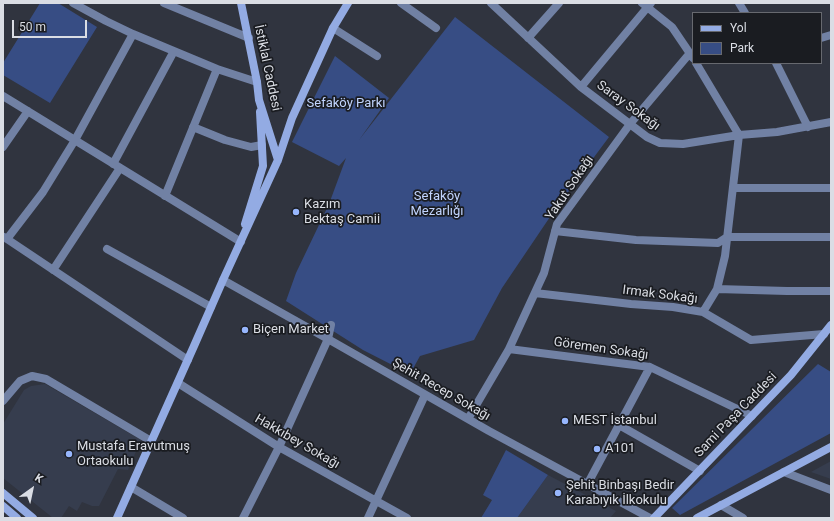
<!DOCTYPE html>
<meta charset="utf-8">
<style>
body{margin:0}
#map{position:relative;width:834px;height:521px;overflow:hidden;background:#30343f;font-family:Roboto,sans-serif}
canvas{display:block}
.frame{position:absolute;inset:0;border:4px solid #dadde4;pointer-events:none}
.legend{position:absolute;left:692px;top:12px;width:130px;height:52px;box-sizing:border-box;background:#1a1c21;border:1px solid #67696f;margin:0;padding:5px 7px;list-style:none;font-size:12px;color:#dadde4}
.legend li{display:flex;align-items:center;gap:8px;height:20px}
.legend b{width:20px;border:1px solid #67696f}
.north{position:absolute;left:12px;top:469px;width:40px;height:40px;-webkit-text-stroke:3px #1a1c21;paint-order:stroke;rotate:33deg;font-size:11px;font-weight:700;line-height:16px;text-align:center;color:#dadde4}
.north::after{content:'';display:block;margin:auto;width:14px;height:18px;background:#dadde4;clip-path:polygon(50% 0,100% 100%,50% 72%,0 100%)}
.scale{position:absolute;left:12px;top:20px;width:75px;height:18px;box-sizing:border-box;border:2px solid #dadde4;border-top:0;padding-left:5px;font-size:12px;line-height:14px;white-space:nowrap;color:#dadde4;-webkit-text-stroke:3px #1a1c21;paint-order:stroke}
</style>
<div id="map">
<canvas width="834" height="521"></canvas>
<div class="frame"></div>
<ul class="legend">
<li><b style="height:5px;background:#93abe3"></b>Yol</li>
<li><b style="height:11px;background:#374d84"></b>Park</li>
</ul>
<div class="north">K</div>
<div class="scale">50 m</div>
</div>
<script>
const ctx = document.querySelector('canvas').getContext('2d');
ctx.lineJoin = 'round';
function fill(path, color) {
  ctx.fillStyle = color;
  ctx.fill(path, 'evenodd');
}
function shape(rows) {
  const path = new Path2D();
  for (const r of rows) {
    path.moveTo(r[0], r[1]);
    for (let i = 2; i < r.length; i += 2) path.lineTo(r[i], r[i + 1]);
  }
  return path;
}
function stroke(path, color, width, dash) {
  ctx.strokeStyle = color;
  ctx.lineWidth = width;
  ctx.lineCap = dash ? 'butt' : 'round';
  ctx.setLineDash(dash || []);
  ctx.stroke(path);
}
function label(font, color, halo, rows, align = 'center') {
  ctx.font = font + ' Roboto,sans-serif';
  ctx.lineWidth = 3.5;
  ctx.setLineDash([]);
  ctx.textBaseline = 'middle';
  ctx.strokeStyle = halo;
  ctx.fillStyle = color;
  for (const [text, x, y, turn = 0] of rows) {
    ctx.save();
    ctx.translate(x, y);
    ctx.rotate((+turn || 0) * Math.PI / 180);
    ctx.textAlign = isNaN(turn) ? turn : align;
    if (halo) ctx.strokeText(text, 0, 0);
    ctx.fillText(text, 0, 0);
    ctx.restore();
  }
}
const built = shape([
 [45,384,141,440,128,470,118,469,99,506,92,506,82,502,77,511,69,506,61,518,53,518,3,478,3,424,24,390,31,386],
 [831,461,831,479,811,472],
 [548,475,616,511,610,518,517,518]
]);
const green = shape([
 [40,3,58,3,97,27,50,103,3,75,3,63],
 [455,17,609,137,554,211,502,288,474,340,420,356,410,374,363,350,286,301,296,273,329,204,346,158,339,166,292,142,335,56,389,98,359,140],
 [818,364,831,372,831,433,680,515,672,508],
 [506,450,548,475,517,518,481,518,492,500,483,495]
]);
const street = shape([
 [73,3,106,21,133,34],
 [164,3,249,38],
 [401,3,436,28],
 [491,3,581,87,647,137,660,143,683,144,739,135,777,132,831,122],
 [642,3,672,27,693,58],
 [739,3,745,13],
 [333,28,377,56],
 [528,38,559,3],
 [821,38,831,35],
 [696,63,739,135,725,256,717,289,703,312],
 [776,63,808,127],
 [581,87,651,3],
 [3,96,241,242],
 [193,127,225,140,251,147,262,145],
 [3,147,28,111],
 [113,164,174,51],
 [733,188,831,188],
 [165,196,217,69,257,82],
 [555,231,636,240,718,243,727,237,831,237],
 [4,237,188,360],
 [7,239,43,192,75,140,133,34,217,69],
 [107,249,211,307],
 [53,270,120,168],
 [223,280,328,339,489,431,650,518],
 [717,289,787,291,831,291],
 [535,293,631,304,673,307,703,312,751,340,824,334],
 [509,349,650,367,752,416],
 [178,383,279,447,407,518],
 [3,401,20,381,32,376,46,379,151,441],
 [468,419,509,349,544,273,557,224,630,124,690,53],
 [619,425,700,471],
 [784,472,831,490],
 [587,485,650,367],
 [131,487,183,518],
 [721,505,743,518],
 [243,518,279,447,328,339,331,325],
 [368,518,425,395]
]);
const secondary = shape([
 [241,3,257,82,259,100,278,160],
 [245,224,263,166,260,112],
 [3,493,33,518],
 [3,506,17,518],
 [117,518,194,346,223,280,278,160,292,118,333,28,348,3],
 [654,518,791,375,831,325],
 [697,518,831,447]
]);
const markers = [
 [296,212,4,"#97b6fd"],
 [245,330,4,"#97b6fd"],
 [565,421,4,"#97b6fd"],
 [597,449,4,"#97b6fd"],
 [69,454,4,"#97b6fd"],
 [558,493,4,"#97b6fd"]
];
const streetNames = [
 ["İstiklal Caddesi",267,68,78],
 ["Saray Sokağı",628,106,36],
 ["Yakut Sokağı",570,188,-56],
 ["Irmak Sokağı",660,295,7],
 ["Göremen Sokağı",601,349,8],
 ["Şehit Recep Sokağı",441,390,30],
 ["Sami Paşa Caddesi",736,415,-46],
 ["Hakkıbey Sokağı",297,442,30]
];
const parkNames = [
 ["Sefaköy Parkı",346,104],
 ["Sefaköy",437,197],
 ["Mezarlığı",437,212]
];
const poiNames = [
 ["Kazım",304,205],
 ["Bektaş Camii",304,220],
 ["Biçen Market",253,330],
 ["MEST İstanbul",573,421],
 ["Mustafa Eravutmuş",77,447],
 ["Ortaokulu",77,462],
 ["A101",605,449],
 ["Şehit Binbaşı Bedir",566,486],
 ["Karabıyık İlkokulu",566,501]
];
fill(built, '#363d4e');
fill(green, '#374d84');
stroke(street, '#7181a4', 8);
stroke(secondary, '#93abe3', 8);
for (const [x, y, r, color] of markers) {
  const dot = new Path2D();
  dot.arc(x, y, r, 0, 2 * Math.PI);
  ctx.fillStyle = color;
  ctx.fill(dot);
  stroke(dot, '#1a1c21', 1.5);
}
label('13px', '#dadde4', '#1a1c21', streetNames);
label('13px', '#c1d4fe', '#1a1c21', parkNames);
label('13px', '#dadde4', '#1a1c21', poiNames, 'left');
</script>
